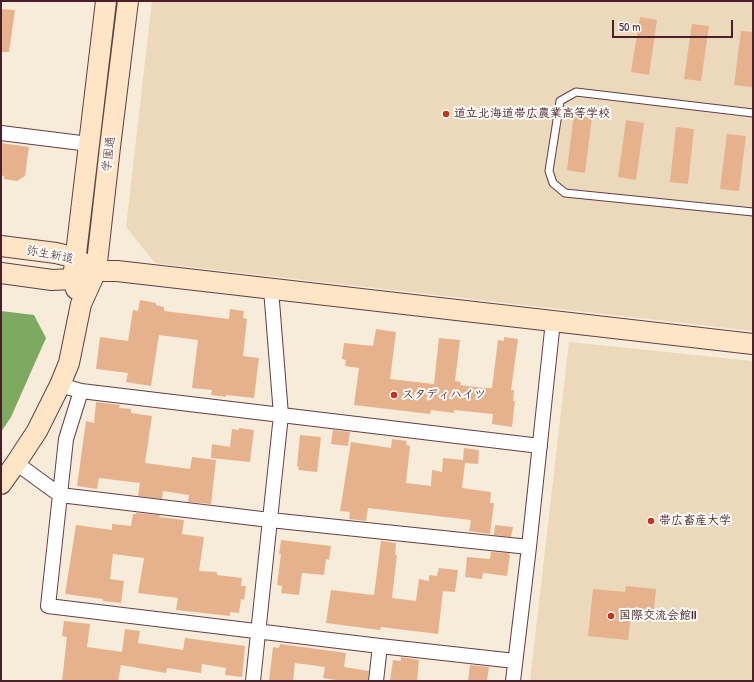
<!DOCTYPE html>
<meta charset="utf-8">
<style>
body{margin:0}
#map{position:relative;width:754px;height:682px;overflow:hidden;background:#f6ecd9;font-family:"Patrick Hand",sans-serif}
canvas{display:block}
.frame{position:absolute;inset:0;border:2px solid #4a1f2b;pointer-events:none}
.scale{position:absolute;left:612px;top:20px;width:121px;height:18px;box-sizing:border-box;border:2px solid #4a1f2b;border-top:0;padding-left:5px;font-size:12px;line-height:14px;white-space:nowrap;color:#4a1f2b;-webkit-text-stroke:3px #fdfcf7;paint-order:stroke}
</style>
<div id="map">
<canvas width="754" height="682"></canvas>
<div class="frame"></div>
<div class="scale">50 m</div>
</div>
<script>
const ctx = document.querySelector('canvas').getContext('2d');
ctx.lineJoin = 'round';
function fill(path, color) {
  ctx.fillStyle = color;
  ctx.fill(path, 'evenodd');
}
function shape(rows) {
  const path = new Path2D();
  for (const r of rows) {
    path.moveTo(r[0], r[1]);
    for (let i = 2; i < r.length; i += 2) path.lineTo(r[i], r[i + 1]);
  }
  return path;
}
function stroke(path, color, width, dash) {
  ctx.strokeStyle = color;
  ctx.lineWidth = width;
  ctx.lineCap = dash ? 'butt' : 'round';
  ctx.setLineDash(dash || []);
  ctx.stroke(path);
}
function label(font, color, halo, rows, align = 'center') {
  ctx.font = font + ' "Patrick Hand","Klee One",sans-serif';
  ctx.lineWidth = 4;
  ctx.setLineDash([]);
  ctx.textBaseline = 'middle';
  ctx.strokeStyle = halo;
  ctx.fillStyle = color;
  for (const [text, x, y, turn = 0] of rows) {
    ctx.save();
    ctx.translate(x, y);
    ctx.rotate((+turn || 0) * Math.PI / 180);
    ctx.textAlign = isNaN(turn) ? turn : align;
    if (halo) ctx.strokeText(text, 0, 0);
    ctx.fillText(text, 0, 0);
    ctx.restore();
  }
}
const built = shape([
 [152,1,753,1,753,331,155,263,126,227],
 [569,342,753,361,753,681,530,681]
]);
const forest = shape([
 [1,311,34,315,46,338,11,417,1,432]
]);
const building = shape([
 [1,9,15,10,9,52,1,52],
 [640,17,657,20,649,75,631,72],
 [692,24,709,26,701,81,684,79],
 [741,31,753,32,753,76,752,87,734,85],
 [574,114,592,117,585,173,567,170],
 [626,120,644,123,636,180,618,177],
 [676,127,694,129,688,184,670,182],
 [727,134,746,136,739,191,720,189],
 [1,143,29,147,25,176,17,181,4,179,4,176,1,175],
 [140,300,156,303,156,305,164,307,164,311,229,319,230,309,244,311,243,318,247,319,243,356,259,358,254,398,226,395,226,397,211,395,212,390,192,388,198,340,159,335,151,386,126,382,128,373,96,369,100,337,128,341,133,310,138,311],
 [376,329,396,332,390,379,434,384,439,338,460,340,455,381,461,382,460,385,484,388,492,388,498,340,504,341,504,337,518,339,511,390,514,390,513,401,515,401,512,427,492,424,493,414,454,410,454,413,431,410,430,414,354,405,359,368,345,366,346,360,342,359,344,343,373,346],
 [96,402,120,405,119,408,131,409,131,413,152,416,145,463,190,469,192,457,216,460,211,504,188,502,189,495,163,491,162,499,138,496,140,483,99,478,97,489,77,486,86,421,94,423],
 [239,428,254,430,250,462,211,458,212,444,230,447,232,429,239,430],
 [333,430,350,432,348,446,331,444],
 [300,435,321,437,317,472,298,470,299,467,297,466],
 [392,439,407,441,406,445,410,446,406,483,431,486,432,470,442,472,443,458,463,460,464,448,479,450,478,464,465,463,462,488,491,492,490,503,494,503,490,534,469,531,471,520,368,508,366,521,349,519,350,512,340,511,351,442,391,448],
 [136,513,160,515,159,517,184,520,182,534,204,537,199,571,217,572,217,575,242,578,241,586,246,586,244,600,241,599,239,613,230,612,230,616,176,610,178,598,138,593,144,558,113,554,110,579,124,581,121,603,103,601,103,599,65,594,76,525,112,530,112,524,131,526,133,514,136,514],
 [495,525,513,527,511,537,494,535],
 [281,540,331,546,329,560,326,559,324,575,302,573,299,595,281,593,282,586,277,585,281,554,279,554],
 [381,541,396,543,395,555,397,555,392,598,416,601,419,579,429,581,429,575,437,576,439,568,458,570,455,592,443,591,438,634,381,627,380,630,326,623,331,590,374,595],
 [491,552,509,553,509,555,510,555,507,576,483,573,482,579,465,577,467,557,490,559],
 [626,586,656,589,653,617,631,614,628,640,588,636,593,589,625,592],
 [64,621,90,624,87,647,122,652,125,629,140,631,138,643,183,650,185,638,245,646,242,677,225,675,226,668,202,664,201,673,167,668,166,673,121,665,118,681,62,681,67,637,62,636],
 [280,644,346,653,344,667,369,671,368,681,344,681,323,678,325,667,295,663,293,681,269,681,273,647,279,648],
 [401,657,419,660,417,681,390,681,393,660,401,661],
 [470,665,489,667,487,681,468,681]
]);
const lane = shape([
 [753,113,576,92,560,101,549,171,553,183,565,193,753,212]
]);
const street = shape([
 [1,133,89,144],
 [60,385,81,391,540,446],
 [81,391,66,439,48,606,380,646,515,661],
 [16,463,60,495,270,520,529,547],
 [253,681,281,415,271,289],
 [376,681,380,646],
 [513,681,529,547,553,321]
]);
const secondary = shape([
 [1,246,56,253,76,258,87,266],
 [1,273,52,280,73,279,96,271,117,271,753,344],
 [76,289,73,279,106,1],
 [1,484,16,463,37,431,60,385,69,363,81,304,96,271,110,147,128,1]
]);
const markers = [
 [446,114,4,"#c8321e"],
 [394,395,4,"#c8321e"],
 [651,521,4,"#c8321e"],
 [611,616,4,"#c8321e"]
];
const poiNames = [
 ["道立北海道帯広農業高等学校",454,114],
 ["スタディハイツ",402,395],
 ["帯広畜産大学",659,521],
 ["国際交流会館II",619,616]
];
const streetNames = [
 ["学園通",109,154,-83],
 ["弥生新道",50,255,11]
];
fill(built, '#ecd8ba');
fill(forest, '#7ea960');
fill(building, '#e6b28e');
stroke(lane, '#643e45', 9);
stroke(street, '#643e45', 16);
stroke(secondary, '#643e45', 22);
stroke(lane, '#fff', 7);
stroke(street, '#fff', 14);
stroke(secondary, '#fde5c5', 20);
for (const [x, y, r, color] of markers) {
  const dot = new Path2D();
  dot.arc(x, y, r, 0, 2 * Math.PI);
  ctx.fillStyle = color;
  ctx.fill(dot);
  stroke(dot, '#fdfcf7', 1.5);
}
label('bold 12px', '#4a1f2b', '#fdfcf7', poiNames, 'left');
label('12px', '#4a1f2b', '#fdfcf7', streetNames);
</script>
